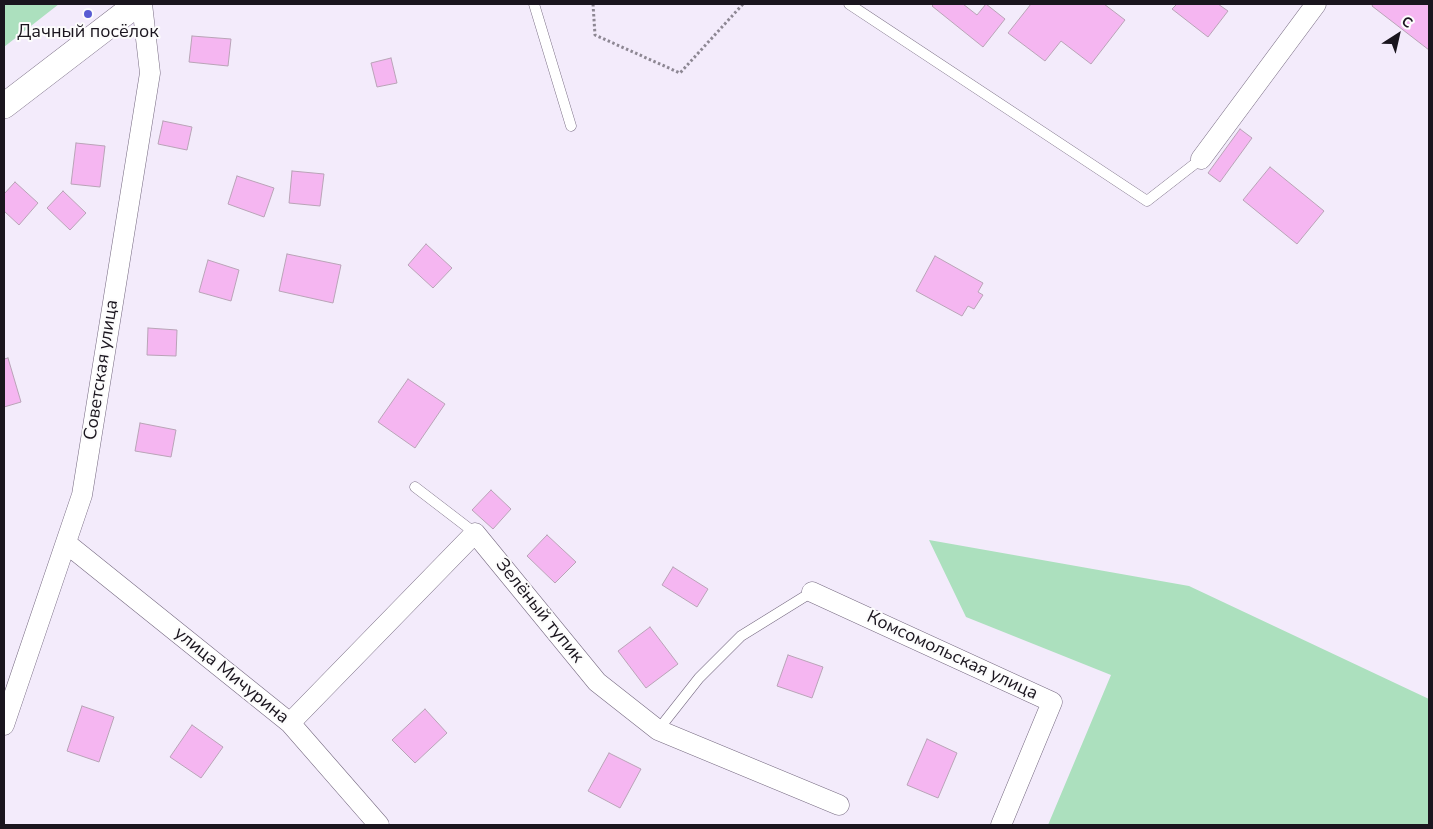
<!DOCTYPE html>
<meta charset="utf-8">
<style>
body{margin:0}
#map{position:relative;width:1433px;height:829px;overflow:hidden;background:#f3ebfb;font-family:"Nunito Sans",sans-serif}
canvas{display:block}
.frame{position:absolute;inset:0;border:5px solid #1a151e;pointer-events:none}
.north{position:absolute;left:1373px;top:10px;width:50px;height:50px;-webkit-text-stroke:4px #fcfcfc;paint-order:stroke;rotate:35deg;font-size:14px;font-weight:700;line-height:20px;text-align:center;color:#1a151e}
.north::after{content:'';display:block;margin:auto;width:18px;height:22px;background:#1a151e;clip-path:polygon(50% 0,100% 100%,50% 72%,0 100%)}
</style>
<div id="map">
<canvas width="1433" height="829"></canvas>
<div class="frame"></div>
<div class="north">С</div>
</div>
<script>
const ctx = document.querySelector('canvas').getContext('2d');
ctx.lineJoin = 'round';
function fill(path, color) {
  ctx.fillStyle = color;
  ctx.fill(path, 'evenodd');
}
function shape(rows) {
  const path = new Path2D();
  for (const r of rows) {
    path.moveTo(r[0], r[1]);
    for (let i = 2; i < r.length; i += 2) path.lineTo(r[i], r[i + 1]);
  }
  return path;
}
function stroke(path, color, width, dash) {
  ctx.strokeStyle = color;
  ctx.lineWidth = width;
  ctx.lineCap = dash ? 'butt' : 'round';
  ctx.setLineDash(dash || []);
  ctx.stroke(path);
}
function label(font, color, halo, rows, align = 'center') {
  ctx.font = font + ' "Nunito Sans",sans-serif';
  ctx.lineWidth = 4;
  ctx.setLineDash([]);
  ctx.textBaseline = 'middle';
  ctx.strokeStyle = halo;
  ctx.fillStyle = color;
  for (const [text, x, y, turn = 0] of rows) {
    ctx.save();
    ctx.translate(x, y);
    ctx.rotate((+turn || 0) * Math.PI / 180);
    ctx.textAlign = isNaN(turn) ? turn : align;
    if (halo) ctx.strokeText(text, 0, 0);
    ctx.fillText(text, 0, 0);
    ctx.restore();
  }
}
const green = shape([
 [4,4,59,4,4,47],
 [929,540,1189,586,1429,699,1429,825,1048,825,1111,675,966,617]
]);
const building = shape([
 [934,4,963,4,977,15,986,4,1005,19,983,47,932,6,934,4],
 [1031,4,1104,4,1125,20,1091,64,1061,41,1045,61,1008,33,1031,4],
 [1177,4,1218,4,1228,11,1208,37,1172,9,1177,4],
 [1373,4,1429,4,1429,50,1372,6,1373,4],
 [192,36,231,39,228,66,189,62,192,36],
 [391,58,397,83,377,87,371,63,391,58],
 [163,121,192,127,187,150,158,144,163,121],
 [1240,129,1252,138,1220,182,1208,173,1240,129],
 [76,143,105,146,100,187,71,184,76,143],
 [1270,167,1324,211,1297,244,1243,200,1270,167],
 [292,171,324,174,320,206,289,203,292,171],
 [237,176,274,188,264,217,228,204,237,176],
 [15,182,38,203,19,225,4,211,4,194,15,182],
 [63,191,86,213,70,230,47,208,63,191],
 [426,244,452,268,433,288,408,265,426,244],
 [287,254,341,265,333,303,279,291,287,254],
 [935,256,983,283,978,292,983,295,974,309,968,306,962,316,916,291,935,256],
 [208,260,239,270,231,301,199,292,208,260],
 [148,328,177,330,176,356,147,355,148,328],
 [8,358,21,402,4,407,4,359,8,358],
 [408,379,445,404,415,448,378,422,408,379],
 [140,423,176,430,171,457,135,451,140,423],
 [491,490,511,509,493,529,472,510,491,490],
 [547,535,576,562,555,583,527,556,547,535],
 [673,567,708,589,697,607,662,585,673,567],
 [650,627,678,664,646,688,618,651,650,627],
 [788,655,823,667,812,698,777,686,788,655],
 [82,706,114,717,99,762,67,751,82,706],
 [425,709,447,733,415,763,392,740,425,709],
 [192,725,223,747,201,778,170,757,192,725],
 [927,739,957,753,938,798,907,785,927,739],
 [609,753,641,769,620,808,588,791,609,753]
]);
const path = shape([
 [593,4,595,35,680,73,743,4]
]);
const service = shape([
 [534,4,571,126],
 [849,4,1147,201,1201,159],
 [415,487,475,533],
 [658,730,699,678,741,636,812,592]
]);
const minor = shape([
 [1201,159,1316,4],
 [66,543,290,723,379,825],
 [812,592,1052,702,1001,825],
 [290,723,475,533,597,682,658,730,839,805],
 [4,725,82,495,150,73,142,4]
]);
const tertiary = shape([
 [4,106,137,4]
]);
const markers = [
 [88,14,5,"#585cd3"]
];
const poiNames = [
 ["Дачный посёлок",88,33]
];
const streetNames = [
 ["Советская улица",102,370,-81],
 ["Зелёный тупик",539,611,51],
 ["Комсомольская улица",952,656,25],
 ["улица Мичурина",231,676,39]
];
fill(green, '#ace0be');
fill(building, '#f5b6f1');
stroke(building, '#b9a3b7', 1);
stroke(service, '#766a81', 11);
stroke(minor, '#766a81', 21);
stroke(tertiary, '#766a81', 26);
stroke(path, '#8d8793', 3, [2.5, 2.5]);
stroke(service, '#fff', 10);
stroke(minor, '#fff', 20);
stroke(tertiary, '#fff', 25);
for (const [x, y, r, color] of markers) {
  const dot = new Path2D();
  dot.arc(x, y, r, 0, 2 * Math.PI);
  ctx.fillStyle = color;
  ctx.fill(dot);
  stroke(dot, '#fcfcfc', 2);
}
label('18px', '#1a151e', '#fcfcfc', poiNames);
label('18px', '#1a151e', '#fcfcfc', streetNames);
</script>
